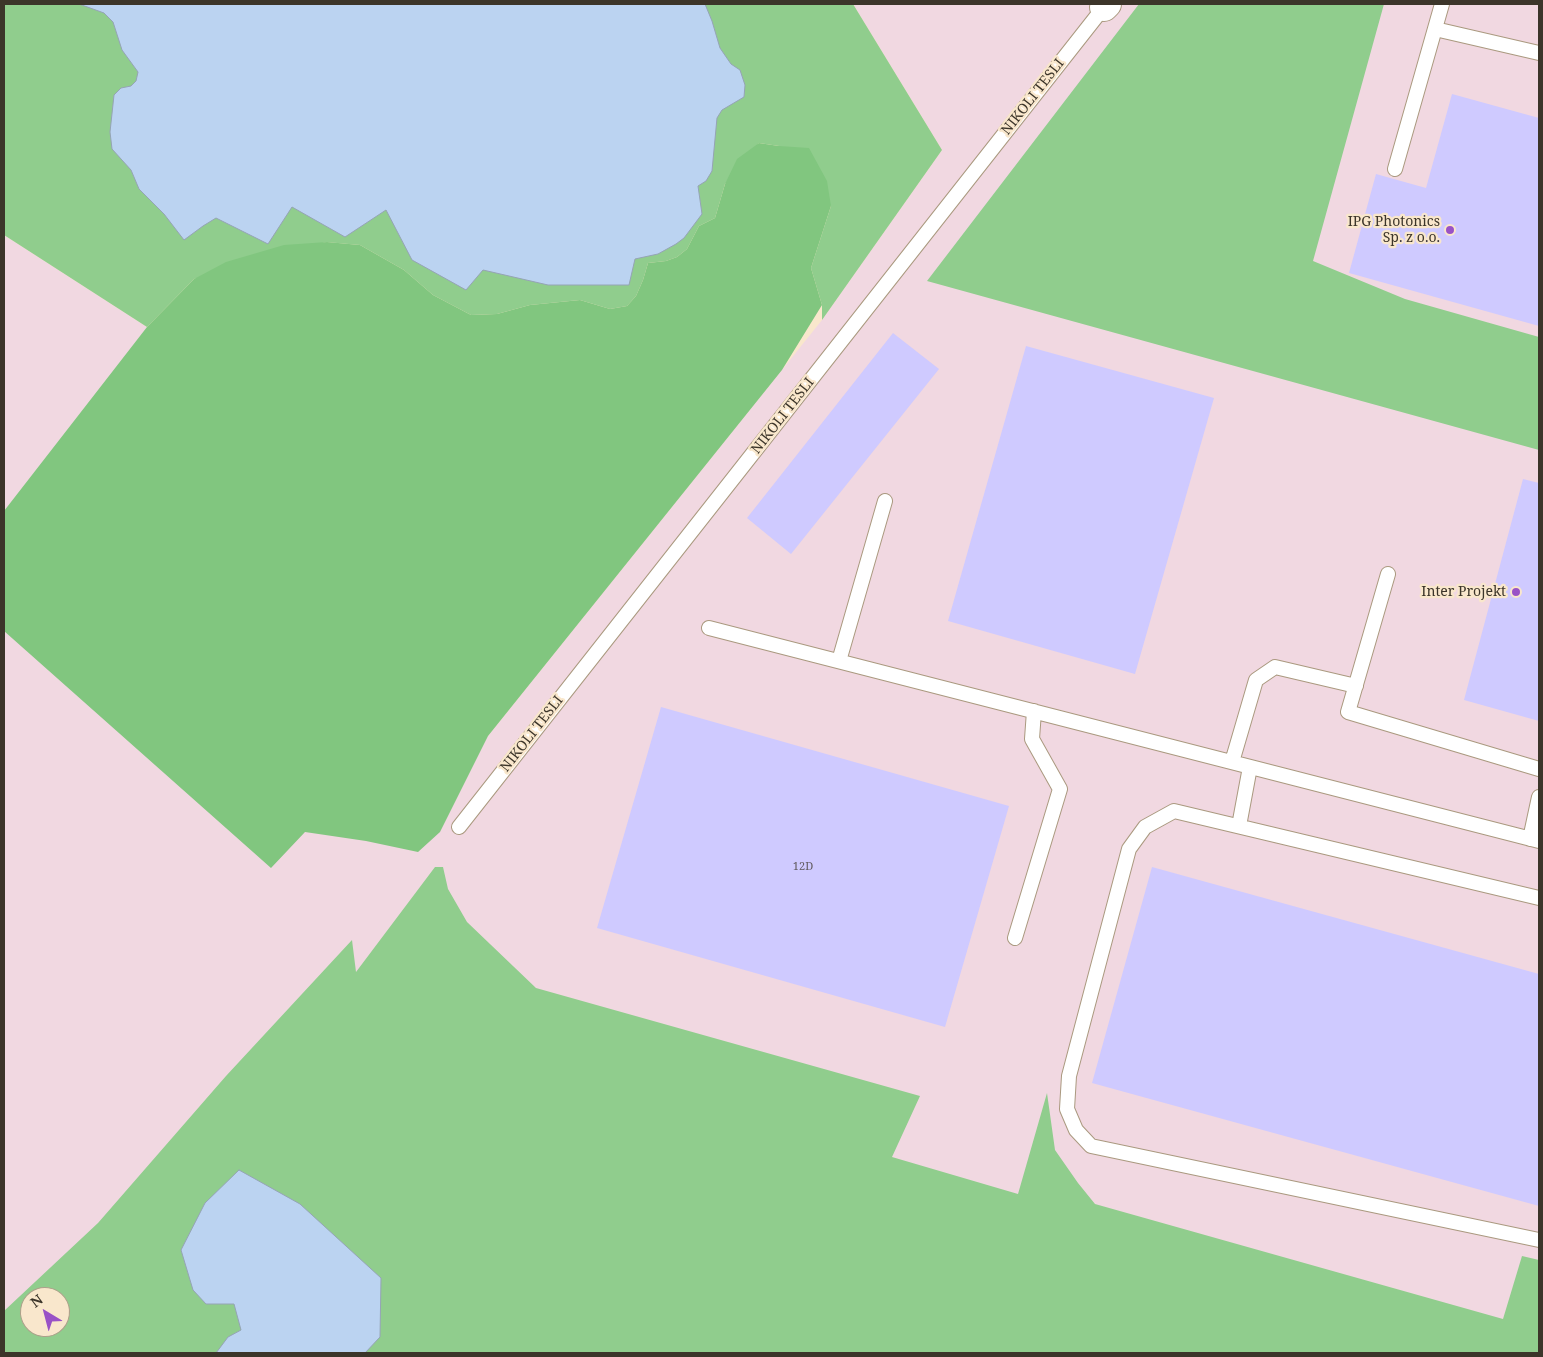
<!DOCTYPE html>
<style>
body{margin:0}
#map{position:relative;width:1543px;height:1357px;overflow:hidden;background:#f9e7cc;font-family:"Noto Serif",serif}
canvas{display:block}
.frame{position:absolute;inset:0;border:5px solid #3c352a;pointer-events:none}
.north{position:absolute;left:20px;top:1287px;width:50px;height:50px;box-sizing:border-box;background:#f9e7cc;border:1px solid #ada08b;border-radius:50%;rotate:323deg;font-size:14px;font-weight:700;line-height:20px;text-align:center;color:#3c352a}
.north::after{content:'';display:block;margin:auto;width:18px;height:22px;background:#9952c6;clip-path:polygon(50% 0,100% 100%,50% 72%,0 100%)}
</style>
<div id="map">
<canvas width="1543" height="1357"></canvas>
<div class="frame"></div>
<div class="north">N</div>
</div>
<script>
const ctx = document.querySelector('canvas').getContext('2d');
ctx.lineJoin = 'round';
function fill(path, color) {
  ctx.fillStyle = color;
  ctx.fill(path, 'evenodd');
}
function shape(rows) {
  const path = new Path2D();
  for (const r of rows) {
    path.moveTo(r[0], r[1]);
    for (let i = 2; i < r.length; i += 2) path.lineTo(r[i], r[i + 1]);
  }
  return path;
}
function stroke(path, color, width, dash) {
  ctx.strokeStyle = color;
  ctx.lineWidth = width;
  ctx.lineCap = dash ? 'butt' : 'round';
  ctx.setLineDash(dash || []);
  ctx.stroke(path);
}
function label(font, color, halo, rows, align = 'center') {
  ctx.font = font + ' "Noto Serif",serif';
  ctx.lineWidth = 4.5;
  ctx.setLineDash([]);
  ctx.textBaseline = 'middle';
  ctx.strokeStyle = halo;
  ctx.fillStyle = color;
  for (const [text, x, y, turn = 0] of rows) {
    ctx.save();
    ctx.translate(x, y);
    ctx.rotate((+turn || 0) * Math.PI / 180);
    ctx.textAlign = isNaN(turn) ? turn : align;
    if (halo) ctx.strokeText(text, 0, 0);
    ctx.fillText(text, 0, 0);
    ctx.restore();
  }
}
const industrial = shape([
 [853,4,1539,4,1539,1353,4,1353,4,235,147,327,488,736,822,320,942,150],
 [30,1297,60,1297,60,1327,30,1327]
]);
const green = shape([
 [4,4,853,4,942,150,822,320,822,305,811,268,831,206,779,146,759,143,725,184,715,218,699,226,687,249,677,257,666,261,648,263,643,280,636,296,627,306,610,309,580,300,530,305,497,314,471,315,433,295,404,270,360,245,326,242,194,279,147,327,4,235],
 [1139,4,1384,4,1313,261,1405,299,1539,337,1539,450,927,281],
 [435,867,443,867,448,889,467,922,536,988,920,1096,892,1157,1018,1194,1047,1093,1055,1150,1078,1183,1095,1204,1503,1319,1522,1256,1539,1260,1539,1353,4,1353,4,1311,98,1223,226,1076,352,940,356,972],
 [30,1297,60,1297,60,1327,30,1327]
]);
const forest = shape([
 [759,143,779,146,809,148,827,181,831,206,811,268,822,305,782,370,488,736,440,832,418,852,366,841,305,832,271,868,4,631,4,511,147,327,194,279,226,262,284,245,327,242,360,245,404,270,433,295,471,315,497,314,530,305,580,300,610,309,627,306,636,296,643,280,648,263,666,261,677,257,687,249,699,226,715,218,725,184,737,159]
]);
const water = shape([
 [79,4,705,4,712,21,720,48,731,64,740,70,745,85,744,97,722,110,717,118,712,171,706,181,698,186,702,214,684,238,676,244,658,254,635,259,629,285,548,285,483,270,466,290,412,260,386,210,345,237,292,207,268,244,216,218,203,226,184,240,164,214,139,189,131,170,112,149,110,132,114,95,121,88,131,86,136,81,138,72,122,50,113,22,104,13,79,4],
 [239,1170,300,1204,381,1278,380,1337,365,1353,216,1353,228,1337,241,1330,234,1304,206,1304,193,1290,181,1250,205,1203,239,1170]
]);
const building = shape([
 [1452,94,1539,118,1539,326,1349,273,1376,174,1426,188],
 [893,333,939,369,791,554,747,518],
 [1026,346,1214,398,1135,674,948,621],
 [1523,479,1539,483,1539,721,1464,700],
 [661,707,1009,806,945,1027,597,928],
 [1152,867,1539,974,1539,1206,1092,1083]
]);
const lane = shape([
 [1435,29,1539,53],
 [1395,169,1442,4],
 [1388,574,1348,712,1539,769],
 [709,628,1539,841],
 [839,661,885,501],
 [1232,762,1256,680,1275,667,1356,686],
 [1239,826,1250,767],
 [459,827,1104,7],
 [1530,839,1539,797],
 [1539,898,1174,811,1145,827,1129,849,1069,1076,1067,1109,1076,1130,1091,1146,1539,1240],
 [1015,938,1060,789,1032,739,1034,711]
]);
const street = shape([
 [1104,7,1107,4]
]);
const markers = [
 [1450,230,5,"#9952c6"],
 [1516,592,5,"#9952c6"]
];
const numberNames = [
 ["12D",803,867]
];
const streetNames = [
 ["NIKOLI TESLI",1033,97,-52],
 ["NIKOLI TESLI",783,416,-52],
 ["NIKOLI TESLI",532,734,-52]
];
const poiNames = [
 ["IPG Photonics",1440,222],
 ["Sp. z o.o.",1440,238],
 ["Inter Projekt",1506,592]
];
fill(industrial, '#f1d8e1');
fill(green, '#90cd8d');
fill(forest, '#81c67f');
fill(water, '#bbd3f1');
stroke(water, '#95a4b5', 1);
fill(building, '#cfcaff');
stroke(lane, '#aa997f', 16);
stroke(street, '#aa997f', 30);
stroke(lane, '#fff', 14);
stroke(street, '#fff', 28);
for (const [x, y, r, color] of markers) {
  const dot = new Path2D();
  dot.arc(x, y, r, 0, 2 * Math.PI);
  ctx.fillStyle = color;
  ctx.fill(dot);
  stroke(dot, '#f9e7cc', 2);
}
label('11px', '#615a5f', null, numberNames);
label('14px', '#3c352a', '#f9e7cc', streetNames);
label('14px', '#3c352a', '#f9e7cc', poiNames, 'right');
</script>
